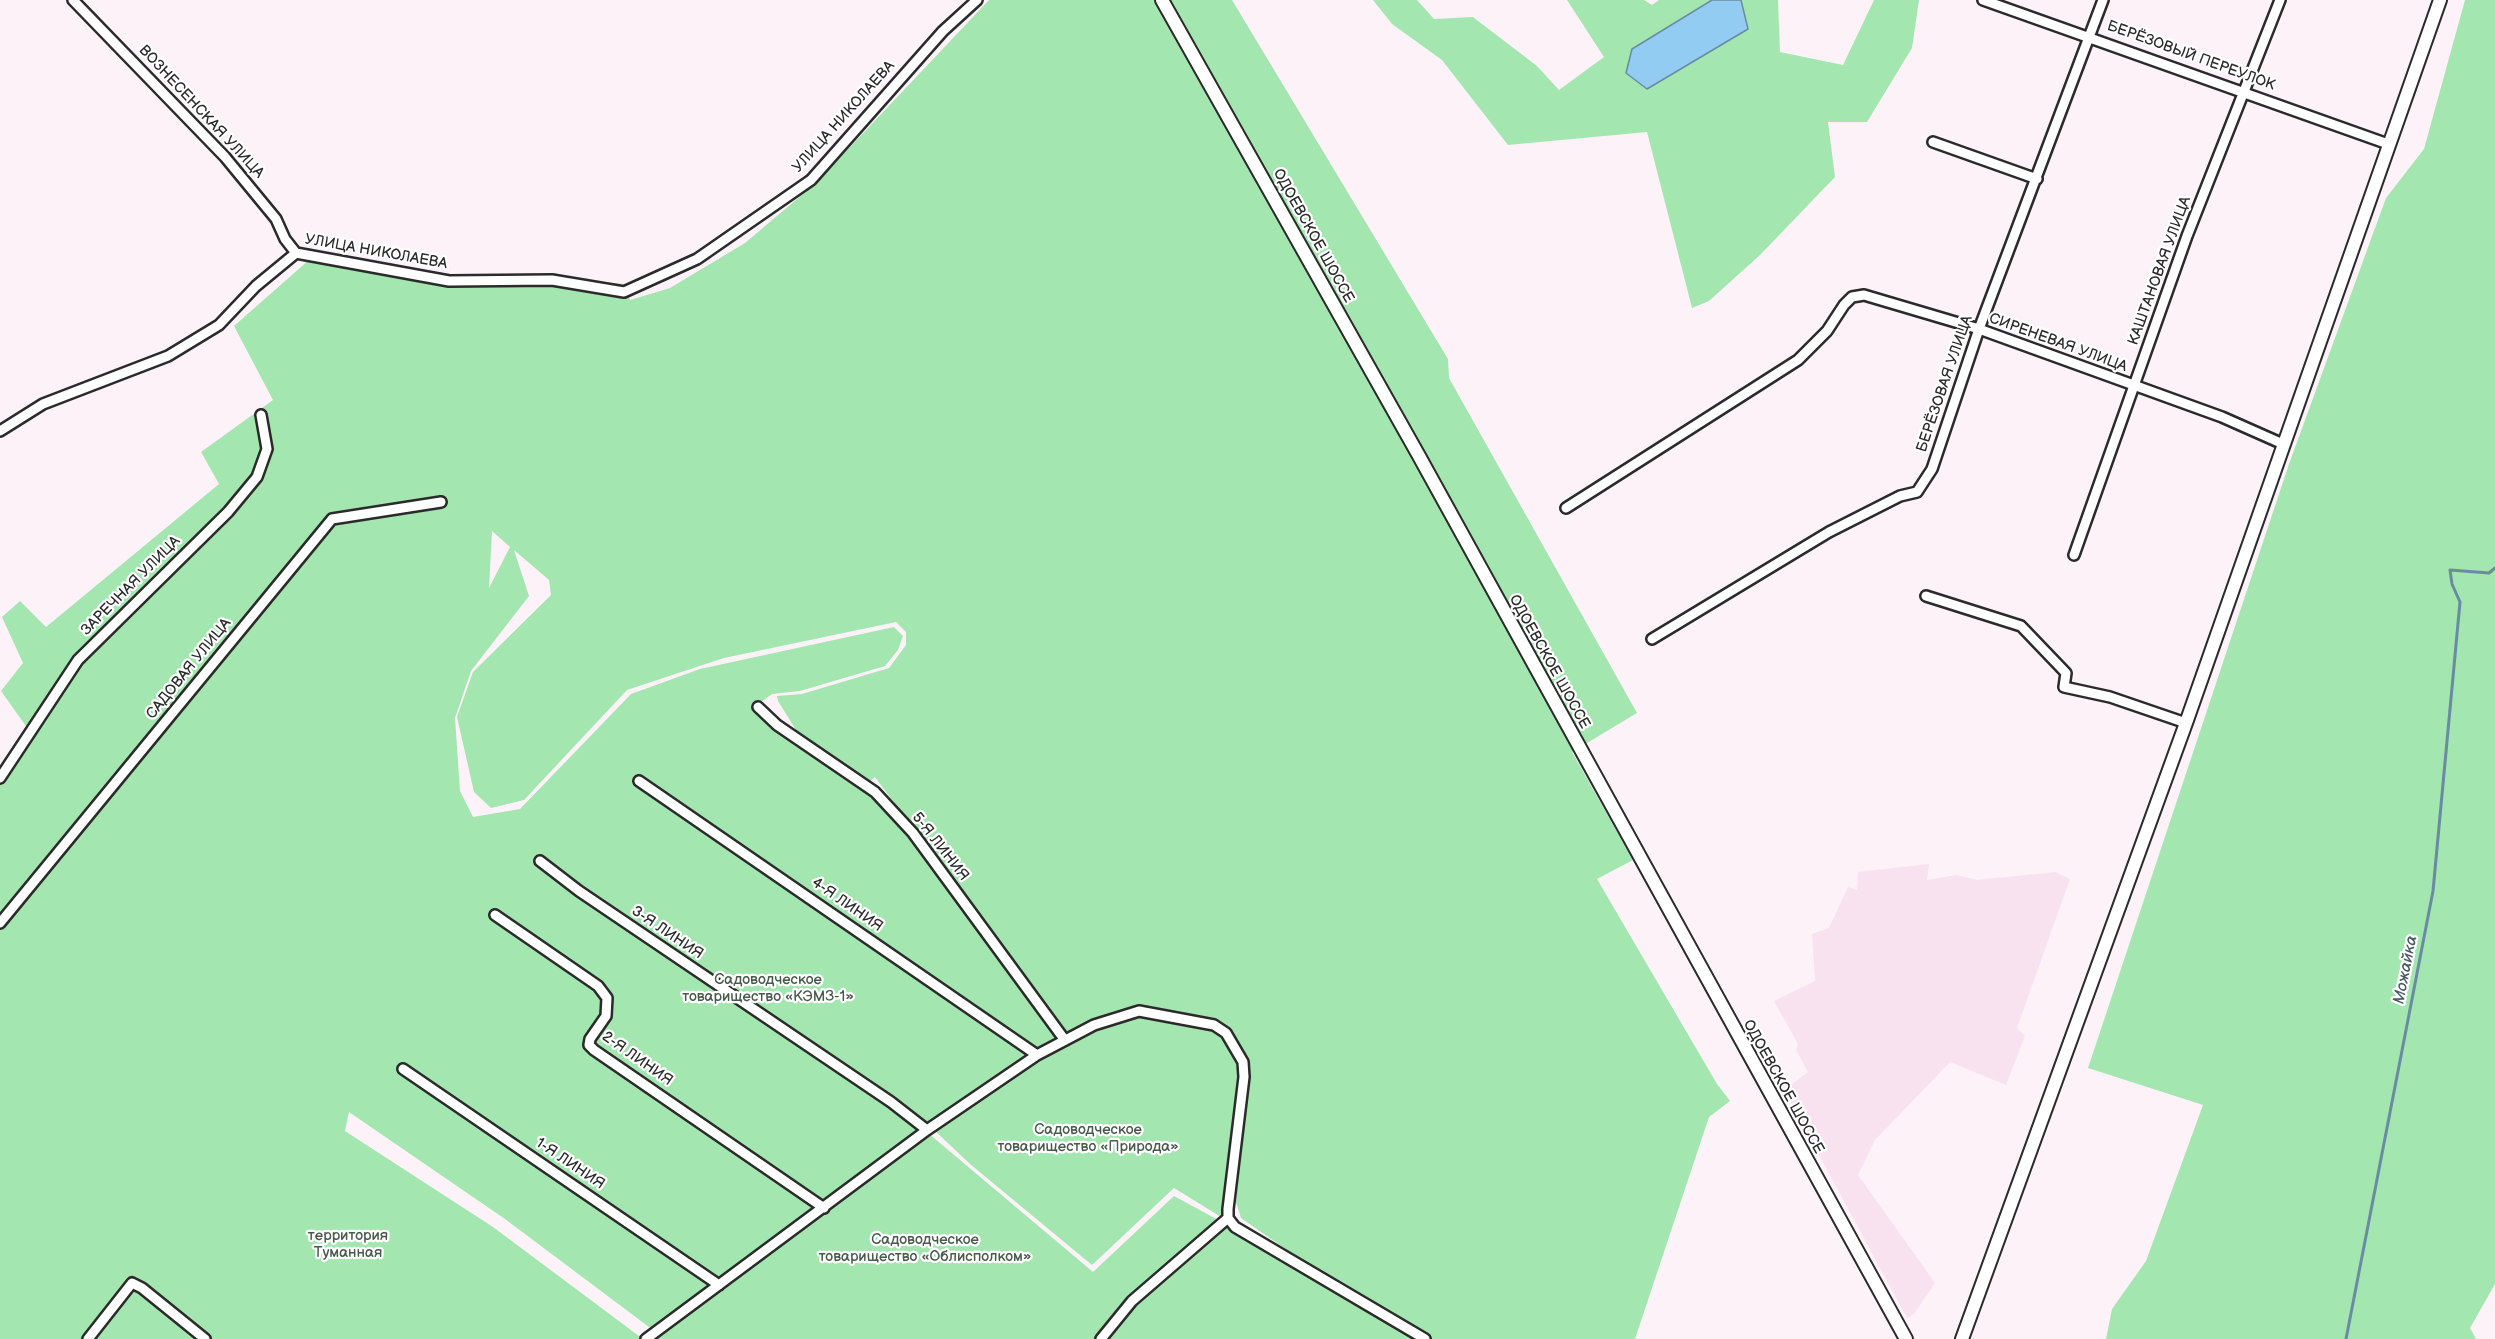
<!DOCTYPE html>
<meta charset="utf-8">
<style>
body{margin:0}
canvas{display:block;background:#fcf2f8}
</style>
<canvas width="2495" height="1339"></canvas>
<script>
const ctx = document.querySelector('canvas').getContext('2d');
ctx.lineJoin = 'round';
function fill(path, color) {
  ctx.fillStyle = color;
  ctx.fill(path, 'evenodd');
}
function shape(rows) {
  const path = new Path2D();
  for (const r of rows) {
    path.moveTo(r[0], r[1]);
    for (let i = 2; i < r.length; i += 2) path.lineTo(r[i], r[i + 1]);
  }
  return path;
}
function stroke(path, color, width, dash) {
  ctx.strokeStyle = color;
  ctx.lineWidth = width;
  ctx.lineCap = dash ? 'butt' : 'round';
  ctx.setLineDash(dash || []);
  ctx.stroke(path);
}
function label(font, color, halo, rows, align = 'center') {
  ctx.font = font + ' "Balsamiq Sans",sans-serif';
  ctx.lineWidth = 4.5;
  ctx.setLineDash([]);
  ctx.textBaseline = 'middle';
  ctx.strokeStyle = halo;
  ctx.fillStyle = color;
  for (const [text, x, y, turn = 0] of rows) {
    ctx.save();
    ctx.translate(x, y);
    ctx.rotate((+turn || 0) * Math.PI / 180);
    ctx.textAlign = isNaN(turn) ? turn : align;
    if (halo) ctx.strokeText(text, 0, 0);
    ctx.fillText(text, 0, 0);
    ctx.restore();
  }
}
const built = shape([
 [1929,864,1927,880,1957,875,1977,880,2055,872,2070,879,2017,1028,2025,1036,2006,1085,1950,1062,1875,1140,1858,1175,1935,1283,1914,1314,1907,1318,1784,1090,1808,1072,1796,1050,1798,1044,1774,1001,1815,981,1812,934,1829,928,1848,887,1857,890,1858,872]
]);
const green = shape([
 [989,0,1232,0,1448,359,1449,378,1637,713,1572,752,1633,860,1597,879,1717,1084,1730,1101,1709,1117,1635,1339,1432,1339,1303,1261,1241,1218,1236,1202,1246,1059,1234,1035,1210,1021,1132,1006,1066,1035,875,777,868,783,799,735,778,701,777,696,802,694,889,668,906,645,906,632,896,622,724,658,627,690,524,800,491,808,474,792,457,717,473,672,551,595,549,580,514,550,529,596,471,671,455,718,460,791,473,817,520,809,631,694,700,669,894,627,903,636,898,650,885,666,800,691,772,694,753,708,768,724,874,795,907,829,1059,1037,653,1330,505,1219,349,1112,345,1131,493,1227,643,1339,210,1339,141,1285,200,1339,0,1339,0,781,6,778,6,766,33,736,1,691,23,663,2,617,20,601,46,627,219,484,201,452,273,400,234,326,318,252,463,276,540,275,624,284,630,300,670,288,745,243,816,183],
 [492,531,510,547,489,588,492,532],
 [1373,0,1417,0,1434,19,1473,17,1537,66,1559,90,1604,57,1567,0,1644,0,1652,5,1659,0,1778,0,1780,52,1843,65,1874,0,1919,0,1912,48,1867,122,1828,122,1835,177,1760,255,1709,301,1692,308,1647,132,1508,145,1442,60,1392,24],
 [2465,0,2495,0,2495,1284,2470,1328,2476,1339,2106,1339,2112,1309,2146,1261,2203,1105,2088,1068,2289,464,2386,198,2424,149],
 [1145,1016,1215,1029,1225,1035,1242,1070,1221,1217,1174,1188,1092,1265,970,1164,933,1129,1044,1054,1099,1028],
 [928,1133,1093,1272,1174,1196,1222,1222,1416,1339,651,1339]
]);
const water = shape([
 [1712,0,1741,0,1748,29,1647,89,1626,73,1632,49,1712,0]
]);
const stream = shape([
 [2346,1339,2433,891,2460,602,2452,584,2450,570,2489,573,2495,568]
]);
const minor = shape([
 [73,0,225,157,276,219,285,239,296,253],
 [1983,0,2388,144],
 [1933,142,2037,179],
 [0,431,43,404,168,356,219,325,256,286,296,253,449,281,552,280,624,292,697,259,811,180,943,31,977,0],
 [1566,508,1798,360,1827,331,1844,305,1852,297,1864,295,1979,329,2222,417,2283,444],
 [2074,555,2187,236,2280,0],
 [1926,596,2021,626,2066,673,2064,687,2110,697,2186,723],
 [1652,639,1829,532,1900,496,1917,492,1932,469,1979,329,2103,0],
 [758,707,777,725,875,792,913,833,1064,1039],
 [0,778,78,660,228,512,257,477,267,449,261,415],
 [639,781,1037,1055],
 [540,861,579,891,891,1102,927,1130],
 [495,915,598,986,607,998,606,1016,590,1039,589,1045,594,1050,824,1208],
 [0,923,332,519,441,502],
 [403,1069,719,1285],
 [88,1339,132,1283,142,1288,205,1339],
 [646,1339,927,1130,1037,1055,1094,1025,1139,1011,1214,1025,1226,1033,1243,1062,1244,1077,1228,1209,1228,1218,1235,1227,1425,1339],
 [1101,1339,1132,1301,1228,1218]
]);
const secondary = shape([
 [1162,0,1419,456,1906,1339],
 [1962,1339,2186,723,2440,0]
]);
const streetNames = [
 ["БЕРЁЗОВЫЙ ПЕРЕУЛОК",2191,56,20],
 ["ВОЗНЕСЕНСКАЯ УЛИЦА",201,112,47],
 ["УЛИЦА НИКОЛАЕВА",844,117,-48],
 ["ОДОЕВСКОЕ ШОССЕ",1313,236,61],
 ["УЛИЦА НИКОЛАЕВА",376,252,10],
 ["КАШТАНОВАЯ УЛИЦА",2160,271,-70],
 ["СИРЕНЕВАЯ УЛИЦА",2058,343,20],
 ["БЕРЁЗОВАЯ УЛИЦА",1945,384,-71],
 ["ЗАРЕЧНАЯ УЛИЦА",131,586,-45],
 ["ОДОЕВСКОЕ ШОССЕ",1549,662,61],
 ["САДОВАЯ УЛИЦА",189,669,-51],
 ["5-Я ЛИНИЯ",940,847,52],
 ["4-Я ЛИНИЯ",847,905,35],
 ["3-Я ЛИНИЯ",667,933,34],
 ["2-Я ЛИНИЯ",637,1059,35],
 ["ОДОЕВСКОЕ ШОССЕ",1783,1087,61],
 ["1-Я ЛИНИЯ",570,1164,34]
];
const parkNames = [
 ["Садоводческое",768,980],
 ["товарищество «КЭМЗ-1»",768,997],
 ["Садоводческое",1088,1130],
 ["товарищество «Природа»",1088,1147],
 ["территория",348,1236],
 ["Туманная",348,1253],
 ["Садоводческое",925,1240],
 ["товарищество «Облисполком»",925,1257]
];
const waterNames = [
 ["Можайка",2406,970,-79]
];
fill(built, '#f8e2ef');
fill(green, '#a4e6b0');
fill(water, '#93ccf2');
stroke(water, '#698ca2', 1.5);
stroke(stream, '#698ca2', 3);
stroke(minor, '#2b2b2b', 14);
stroke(secondary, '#2b2b2b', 16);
stroke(minor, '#fff', 9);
stroke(secondary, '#fff', 12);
label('15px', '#2b2b2b', '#fff', streetNames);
label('15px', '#495a4c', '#fff', parkNames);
label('italic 16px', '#4a5b67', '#fff', waterNames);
</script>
